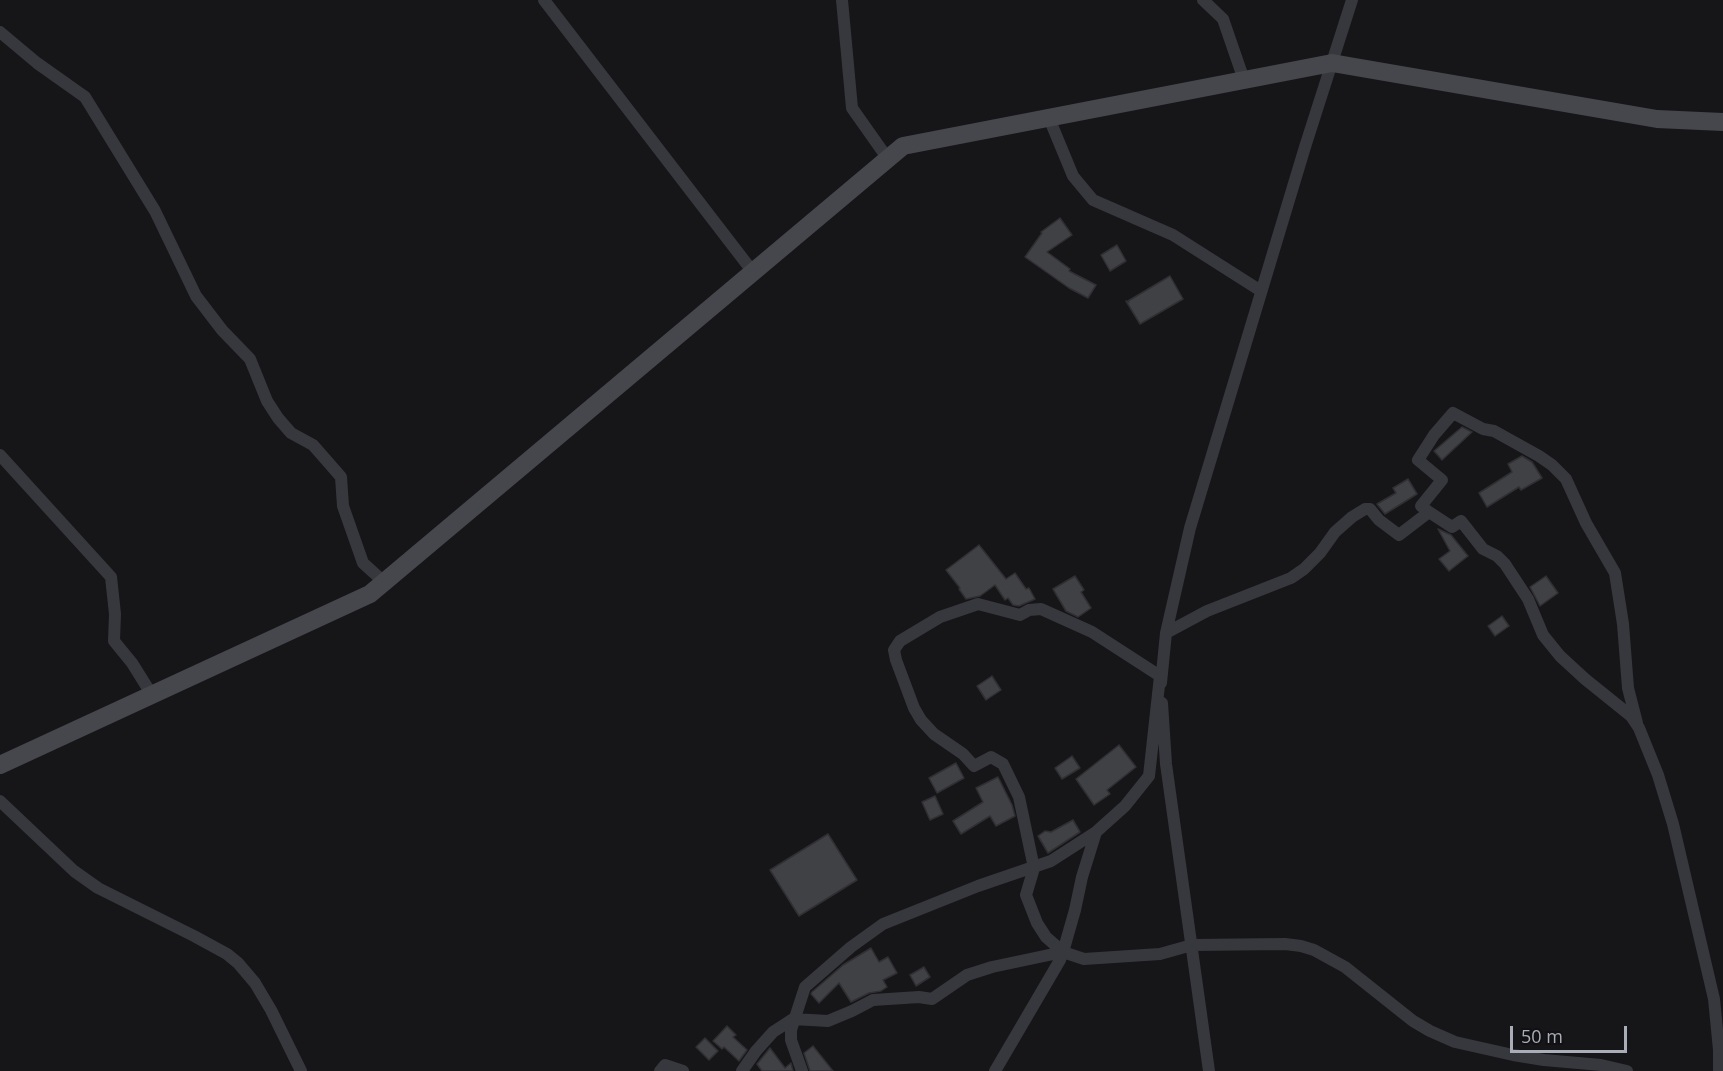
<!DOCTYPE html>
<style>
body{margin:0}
#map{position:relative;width:1723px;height:1071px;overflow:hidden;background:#161618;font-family:"Open Sans",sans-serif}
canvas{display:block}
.scale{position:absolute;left:1510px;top:1026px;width:117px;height:27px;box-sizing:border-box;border:3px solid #a8adb8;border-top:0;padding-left:8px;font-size:18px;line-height:21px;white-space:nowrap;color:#a8adb8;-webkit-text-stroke:4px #111113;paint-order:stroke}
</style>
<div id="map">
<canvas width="1723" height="1071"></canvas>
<div class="scale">50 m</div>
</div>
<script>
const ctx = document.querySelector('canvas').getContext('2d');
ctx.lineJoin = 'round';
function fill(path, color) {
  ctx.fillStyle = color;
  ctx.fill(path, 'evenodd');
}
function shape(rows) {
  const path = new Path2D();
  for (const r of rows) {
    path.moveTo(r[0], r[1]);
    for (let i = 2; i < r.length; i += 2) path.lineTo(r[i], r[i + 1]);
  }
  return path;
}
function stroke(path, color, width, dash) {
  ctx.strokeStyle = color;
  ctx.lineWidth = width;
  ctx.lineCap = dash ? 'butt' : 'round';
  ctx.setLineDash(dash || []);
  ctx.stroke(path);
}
const building = shape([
 [1060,218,1072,235,1047,252,1070,269,1069,271,1096,285,1088,298,1069,288,1025,257,1042,233,1041,232,1060,218],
 [1117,245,1126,261,1110,271,1101,255,1117,245],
 [1170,276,1183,299,1140,324,1126,301,1129,302,1128,301,1170,276],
 [1462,427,1472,432,1442,460,1434,451,1462,427],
 [1522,456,1532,462,1542,478,1521,490,1519,487,1487,507,1479,493,1512,472,1508,464,1522,456],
 [1408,479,1417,494,1385,514,1377,504,1396,493,1393,488,1408,479],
 [1438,529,1451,535,1468,556,1449,571,1439,559,1450,551,1438,529],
 [979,545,1006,579,1015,573,1026,589,1029,588,1035,599,1019,606,1013,605,1008,598,1005,600,995,585,980,596,966,599,959,589,960,588,946,570,979,545],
 [1075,576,1084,590,1081,592,1091,608,1078,617,1066,611,1053,589,1075,576],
 [1546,576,1558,593,1540,606,1530,587,1546,576],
 [1502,616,1509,626,1495,636,1488,626,1502,616],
 [992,676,1001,690,986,700,977,686,992,676],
 [1119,745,1136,767,1107,790,1110,794,1094,805,1076,779,1119,745],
 [1072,756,1080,768,1062,779,1055,768,1072,756],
 [956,763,964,778,937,793,929,778,956,763],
 [998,777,1012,805,1015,816,996,826,990,816,961,834,953,821,983,802,976,788,998,777],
 [935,796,943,814,930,820,922,802,935,796],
 [1073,820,1080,832,1048,853,1038,836,1045,831,1051,832,1073,820],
 [828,834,857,880,799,916,770,870,828,834],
 [871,948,879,962,888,957,897,973,883,980,887,987,881,991,869,993,851,1002,839,983,819,1003,811,994,812,992,843,965,871,948],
 [924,967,930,977,916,986,910,975,924,967],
 [727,1026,736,1035,733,1037,747,1050,739,1061,724,1047,722,1049,713,1041,727,1026],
 [705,1038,718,1051,709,1060,696,1047,705,1038],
 [813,1046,833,1071,810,1071,804,1053,813,1046],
 [770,1048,785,1068,791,1063,793,1071,762,1071,757,1064,770,1048]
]);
const street = shape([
 [544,0,753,272],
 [842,0,852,108,888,159],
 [1203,0,1223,19,1244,80],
 [0,32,37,63,85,97,155,211,196,296,222,330,250,359,267,401,278,418,291,433,313,445,341,477,343,506,363,563,384,582],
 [1049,118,1073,176,1093,200,1173,235,1261,291],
 [0,455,111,577,115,614,114,641,132,663,152,695],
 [1429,512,1421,506,1442,480,1418,460,1434,435,1453,413,1483,429,1494,431,1539,456,1552,465,1566,479,1586,523,1615,573,1623,624,1628,688,1637,723],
 [1166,633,1207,611,1291,578,1304,569,1320,553,1335,532,1352,517,1365,509,1370,509,1379,520,1399,535,1429,512,1452,527,1461,521,1483,549,1497,556,1505,564,1528,599,1543,635,1560,656,1585,679,1631,716,1639,728,1658,775,1673,824,1714,999,1719,1050,1719,1071],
 [1161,683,1166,633,1190,528,1305,147,1352,0],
 [1162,703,1166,764,1209,1071],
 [0,801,74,871,98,888,194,936,227,954,238,963,255,983,271,1010,301,1071],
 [660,1071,665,1065,683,1071],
 [742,1071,756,1051,773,1032,793,1019,828,1021,852,1011,873,1000,919,997,932,999,967,975,992,967,1063,952],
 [802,1071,791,1040,791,1030,805,987,851,947,883,924,978,886,1051,861,1096,832],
 [995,1071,1060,960,1063,952,1075,910,1082,877,1096,832,1125,806,1149,776,1160,676,1092,632,1041,609,1029,610,1020,615,978,604,940,617,900,641,894,650,896,660,914,708,921,720,934,734,963,754,974,766,991,757,1003,764,1019,797,1034,868,1026,895,1037,923,1046,937,1063,952,1084,959,1160,954,1192,945,1285,944,1301,946,1314,950,1345,967,1413,1021,1430,1031,1455,1042,1513,1055,1544,1060,1601,1065,1627,1071]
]);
const secondary = shape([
 [0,765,370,594,903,146,1332,63,1657,119,1723,122]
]);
fill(building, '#404145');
stroke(building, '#303034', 1.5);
stroke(street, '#37383d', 12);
stroke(secondary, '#45474d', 18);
</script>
